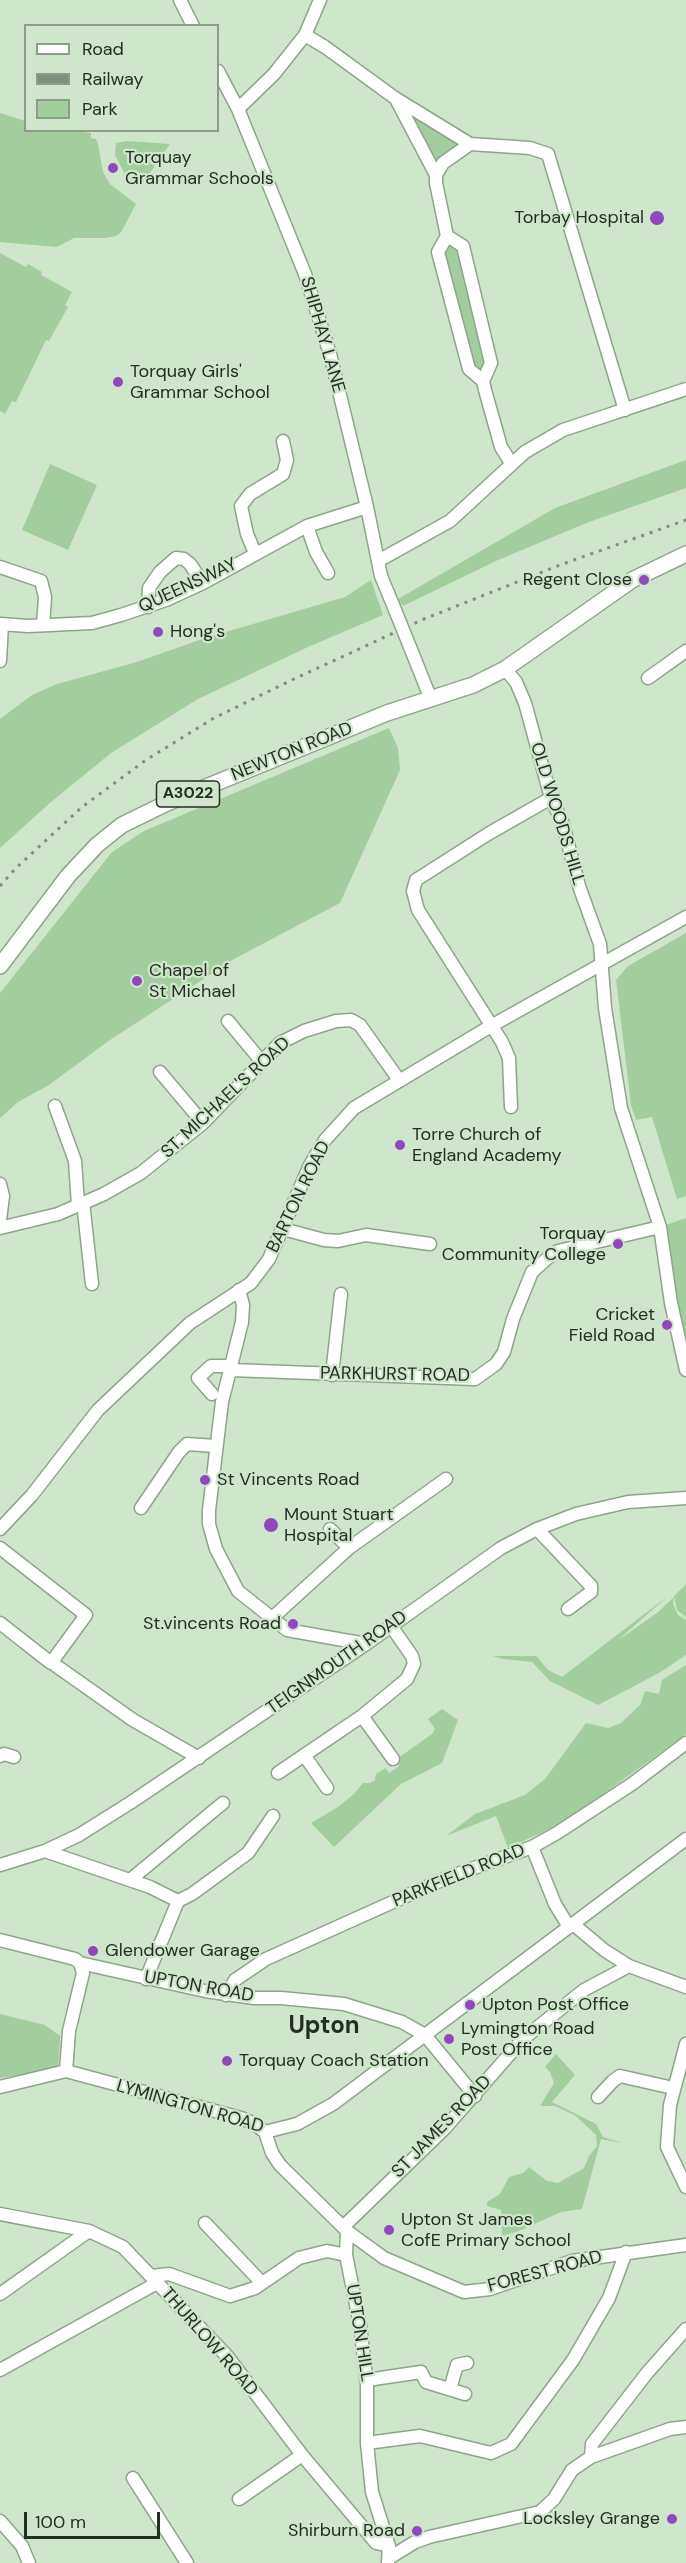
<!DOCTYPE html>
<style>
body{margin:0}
#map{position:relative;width:686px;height:2563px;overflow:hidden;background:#cfe6cc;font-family:"DM Sans",sans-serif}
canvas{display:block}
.legend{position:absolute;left:24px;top:24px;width:195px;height:108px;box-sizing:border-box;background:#cfe6cc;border:2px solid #8b9c89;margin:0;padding:8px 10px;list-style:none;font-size:18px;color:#252e24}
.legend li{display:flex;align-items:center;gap:12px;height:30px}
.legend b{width:30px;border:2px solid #8b9c89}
.scale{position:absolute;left:24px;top:2512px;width:136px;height:27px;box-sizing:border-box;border:3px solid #252e24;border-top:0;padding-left:8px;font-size:18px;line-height:21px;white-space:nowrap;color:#252e24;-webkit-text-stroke:4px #cfe6cc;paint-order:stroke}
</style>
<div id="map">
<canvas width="686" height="2563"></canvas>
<ul class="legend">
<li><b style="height:8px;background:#fff"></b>Road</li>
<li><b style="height:8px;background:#7f8f7d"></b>Railway</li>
<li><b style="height:16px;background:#a2cd9d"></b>Park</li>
</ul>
<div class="scale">100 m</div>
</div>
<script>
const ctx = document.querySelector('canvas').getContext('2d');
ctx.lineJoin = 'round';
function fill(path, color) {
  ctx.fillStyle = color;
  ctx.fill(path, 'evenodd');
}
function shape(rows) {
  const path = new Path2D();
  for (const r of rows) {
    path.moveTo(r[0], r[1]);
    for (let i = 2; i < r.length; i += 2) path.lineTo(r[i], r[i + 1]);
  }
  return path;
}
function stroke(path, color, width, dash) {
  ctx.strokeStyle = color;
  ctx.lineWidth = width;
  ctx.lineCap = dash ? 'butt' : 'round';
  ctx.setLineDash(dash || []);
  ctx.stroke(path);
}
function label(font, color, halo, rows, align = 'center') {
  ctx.font = font + ' "DM Sans",sans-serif';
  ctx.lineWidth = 4.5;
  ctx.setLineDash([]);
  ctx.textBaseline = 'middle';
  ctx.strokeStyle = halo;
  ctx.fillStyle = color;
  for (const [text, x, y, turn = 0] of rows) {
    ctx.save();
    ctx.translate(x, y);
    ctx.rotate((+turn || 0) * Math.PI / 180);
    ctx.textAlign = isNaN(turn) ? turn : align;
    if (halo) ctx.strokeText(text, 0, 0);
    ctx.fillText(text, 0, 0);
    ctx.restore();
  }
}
const green = shape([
 [0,113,25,121,26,130,74,131,91,133,91,138,96,139,98,144,103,172,110,184,136,204,121,232,116,236,105,238,74,238,57,247,0,242],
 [408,113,460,144,446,153,437,163],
 [127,141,170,144,145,180,139,184,129,182,115,155,116,143],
 [444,241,456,245,459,255,486,364,481,372,476,373,440,254],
 [0,253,26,267,28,264,42,272,41,275,72,292,65,305,68,307,49,341,46,340,16,402,12,401,5,414,0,411],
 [686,460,686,488,589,522,498,560,403,606,398,599,555,508],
 [50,464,97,485,68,550,22,530],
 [371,580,383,615,308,647,198,699,111,753,51,802,0,848,0,719,32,695,57,684,137,662,202,639,345,597],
 [389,728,398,748,400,770,340,903,234,959,107,1042,49,1085,18,1102,0,1118,0,993,112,852,144,831],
 [686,933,686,1196,677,1199,652,1117,636,1120,631,1105,616,980,628,966],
 [686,1218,686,1346,660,1227],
 [686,1584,686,1617,677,1610,674,1596],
 [668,1596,617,1641,657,1613,674,1597,673,1604,678,1615,686,1620,686,1655,659,1673,598,1705,550,1681,532,1662,503,1659,493,1656,536,1656,548,1670,562,1677],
 [686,1665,686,1734,588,1805,551,1828,508,1848,496,1816,446,1836,475,1814,525,1795,545,1779,586,1723,608,1728,621,1723,640,1705,645,1691,659,1694,662,1680],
 [442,1709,458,1720,442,1763,401,1784,334,1847,311,1823,338,1807,354,1794,363,1783,370,1783,375,1780,376,1774,386,1768,389,1773,399,1766,396,1761,401,1756,432,1734,435,1729,428,1719],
 [0,2014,45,2025,60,2036,58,2069,0,2078],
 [556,2054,575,2075,552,2102,596,2124,603,2137,622,2143,601,2139,582,2209,561,2212,519,2231,502,2236,501,2210,487,2206,487,2202,500,2194,509,2177,523,2173,529,2167,547,2181,558,2183,584,2168,589,2156,597,2146,596,2135,576,2116,555,2106,540,2106,554,2083,550,2072,545,2067]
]);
const minor = shape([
 [180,0,193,26],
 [305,35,325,47,395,98,470,144,530,148,548,154,625,410],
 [218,71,238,109,305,274,330,354,367,507,381,576,393,605],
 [396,99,436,175],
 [238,109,274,74,305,35,320,0],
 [470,144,443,163,436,175,436,183,447,236,463,246,491,363,483,381,485,390,501,447,511,463],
 [447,236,438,252,469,369,483,381],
 [307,526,316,552,328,573],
 [255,553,247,534,241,506,250,494,283,474,287,460,283,441],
 [378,561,450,521,525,452,563,430,686,389],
 [0,567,41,581,45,597,43,625],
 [148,607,149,588,160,572,176,558,184,559,190,564,203,583],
 [0,624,28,626,92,623,121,615,166,600,203,583,307,526,367,507],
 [410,647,430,697],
 [0,661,2,624],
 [505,669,516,682,525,703,551,798,563,824,579,886,600,944,605,1008,621,1108,660,1227,671,1303,686,1370],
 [648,678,686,651],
 [228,1021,262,1062],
 [160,1072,203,1123],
 [55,1106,75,1161,78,1205],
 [511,1107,509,1058,502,1042,418,910,413,891,416,880,488,834,551,798],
 [0,1184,3,1196,0,1220],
 [83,1202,92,1284],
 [0,1228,58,1214,104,1194,141,1173,203,1123,280,1043,304,1031,336,1021,351,1020,360,1025,399,1080],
 [283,1229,324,1240,338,1241,366,1235,430,1244],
 [239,1290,243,1305,242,1322,222,1402,209,1510,209,1524,216,1549,238,1591,287,1630,366,1644],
 [231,1370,475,1379,496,1364,504,1352,513,1319,532,1272,551,1255,558,1251,660,1227],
 [332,1375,341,1294],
 [212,1394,198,1378,211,1366,231,1366],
 [141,1508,179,1452,187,1444,215,1446],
 [0,1529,32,1495,98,1410,190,1323,251,1283,269,1259,310,1165,325,1140,354,1108,491,1026,686,917],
 [330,1529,349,1548],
 [537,1529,591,1586,591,1592,568,1609],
 [0,1548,86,1615,51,1663,0,1623],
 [271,1619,349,1548,446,1479],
 [55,1665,133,1720,199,1758],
 [362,1716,393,1759],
 [304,1755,327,1788],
 [0,1756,4,1754,14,1757],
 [278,1773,362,1716,407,1679,414,1664,412,1656,391,1626],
 [532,1847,555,1904,569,1927],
 [45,1851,150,1887,178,1901,192,1894,248,1853,273,1816],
 [0,1865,45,1851,79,1835,130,1803,366,1644,501,1548,537,1529,576,1514,628,1502,686,1498],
 [130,1880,223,1803],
 [573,1924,604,1950,629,1966,686,1987],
 [0,1940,75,1959,80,1963,205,1991,254,1998,281,1998,344,2004,402,2022,425,2035,475,2096],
 [146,1979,178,1901],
 [226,1995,235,1980,266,1959,444,1879,532,1847,557,1833,632,1784,686,1743],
 [686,2044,670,2105,667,2147,686,2187],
 [66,2071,69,2031,83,1973,80,1963],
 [0,2087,66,2071,241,2118,253,2123,265,2132],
 [598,2097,613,2081,620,2076,673,2088],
 [265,2132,297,2124,333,2104,686,1839],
 [265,2132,272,2153,280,2165,347,2231,346,2255,360,2325,367,2385,367,2443,372,2492,389,2546,388,2563],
 [0,2214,89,2231,123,2247,228,2357,302,2455,376,2543,389,2546],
 [205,2223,262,2283],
 [343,2227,445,2128,523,2039,584,1990,629,1966],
 [347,2231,384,2258,464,2292,490,2289,572,2261,686,2245],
 [152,2276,169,2274,230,2296,255,2288,299,2258,327,2251,346,2255],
 [0,2294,89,2231],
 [0,2370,157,2283],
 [367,2380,421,2372,426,2382,465,2394],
 [450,2389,457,2365,467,2363],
 [367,2443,420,2436,491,2453,511,2444,573,2360,609,2298,626,2252],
 [591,2457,670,2429,686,2427],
 [133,2478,187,2563],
 [239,2499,302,2455],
 [0,2521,22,2546,29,2563],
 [389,2558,415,2542,429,2537,540,2512,554,2499,572,2470,591,2457,592,2444,647,2373,686,2329]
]);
const major = shape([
 [0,966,68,876,97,845,122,825,167,803,387,713,473,685,505,669,632,580,686,554]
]);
const rail = shape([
 [0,886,16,868,82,807,146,760,214,718,294,679,424,619,560,565,686,520]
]);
const minorBridge = shape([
 [393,605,410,647]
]);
const markers = [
 [113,168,6,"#9049bd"],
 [657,218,8,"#9049bd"],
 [118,382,6,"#9049bd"],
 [644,580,6,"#9049bd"],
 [158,632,6,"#9049bd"],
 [137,981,6,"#9049bd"],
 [400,1145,6,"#9049bd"],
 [618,1244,6,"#9049bd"],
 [667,1325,6,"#9049bd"],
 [205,1480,6,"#9049bd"],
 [271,1525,8,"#9049bd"],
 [293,1624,6,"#9049bd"],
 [93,1951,6,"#9049bd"],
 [470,2005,6,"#9049bd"],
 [449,2039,6,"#9049bd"],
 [227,2061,6,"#9049bd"],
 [389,2230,6,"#9049bd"],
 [672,2519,6,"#9049bd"],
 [417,2531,6,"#9049bd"]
];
const shields = [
 [188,794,63]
];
const shieldNames = [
 ["A3022",188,794]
];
const poiNames = [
 ["Torquay",125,158],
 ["Grammar Schools",125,179],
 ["Torbay Hospital",644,218,"right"],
 ["Torquay Girls'",130,372],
 ["Grammar School",130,393],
 ["Regent Close",632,580,"right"],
 ["Hong's",170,632],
 ["Chapel of",149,971],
 ["St Michael",149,992],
 ["Torre Church of",412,1135],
 ["England Academy",412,1156],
 ["Torquay",606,1234,"right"],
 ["Community College",606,1255,"right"],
 ["Cricket",655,1315,"right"],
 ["Field Road",655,1336,"right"],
 ["St Vincents Road",217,1480],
 ["Mount Stuart",284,1515],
 ["Hospital",284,1536],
 ["St.vincents Road",281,1624,"right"],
 ["Glendower Garage",105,1951],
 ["Upton Post Office",482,2005],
 ["Lymington Road",461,2029],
 ["Post Office",461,2050],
 ["Torquay Coach Station",239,2061],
 ["Upton St James",401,2220],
 ["CofE Primary School",401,2241],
 ["Locksley Grange",660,2519,"right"],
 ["Shirburn Road",405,2531,"right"]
];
const streetNames = [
 ["SHIPHAY LANE",322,335,74],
 ["QUEENSWAY",188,586,-25],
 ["NEWTON ROAD",292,752,-22],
 ["OLD WOODS HILL",557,814,73],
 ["ST. MICHAEL'S ROAD",226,1098,-43],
 ["BARTON ROAD",299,1197,-64],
 ["PARKHURST ROAD",395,1375,1],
 ["TEIGNMOUTH ROAD",337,1663,-35],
 ["PARKFIELD ROAD",459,1876,-22],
 ["UPTON ROAD",199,1987,10],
 ["LYMINGTON ROAD",190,2107,16],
 ["ST JAMES ROAD",442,2127,-46],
 ["FOREST ROAD",545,2272,-15],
 ["UPTON HILL",359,2333,81],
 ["THURLOW ROAD",209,2342,49]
];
const districtNames = [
 ["Upton",324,2027]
];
fill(green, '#a2cd9d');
stroke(minor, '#8ea48b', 15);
stroke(major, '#8ea48b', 18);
stroke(minor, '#fff', 12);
stroke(major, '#fff', 15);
stroke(rail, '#7f8f7d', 3, [3, 6]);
stroke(minorBridge, '#8ea48b', 15, []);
stroke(minorBridge, '#fff', 12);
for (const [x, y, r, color] of markers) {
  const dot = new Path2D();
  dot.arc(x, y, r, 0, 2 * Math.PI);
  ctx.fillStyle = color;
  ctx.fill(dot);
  stroke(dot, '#cfe6cc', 2);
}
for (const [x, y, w] of shields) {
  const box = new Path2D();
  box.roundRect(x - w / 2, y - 13, w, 26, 4.5);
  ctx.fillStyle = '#cfe6cc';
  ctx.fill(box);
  stroke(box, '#252e24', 1.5);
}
label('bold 16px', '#252e24', null, shieldNames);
label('18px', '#252e24', '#cfe6cc', poiNames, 'left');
label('18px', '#252e24', '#cfe6cc', streetNames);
label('bold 24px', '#252e24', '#cfe6cc', districtNames);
</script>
